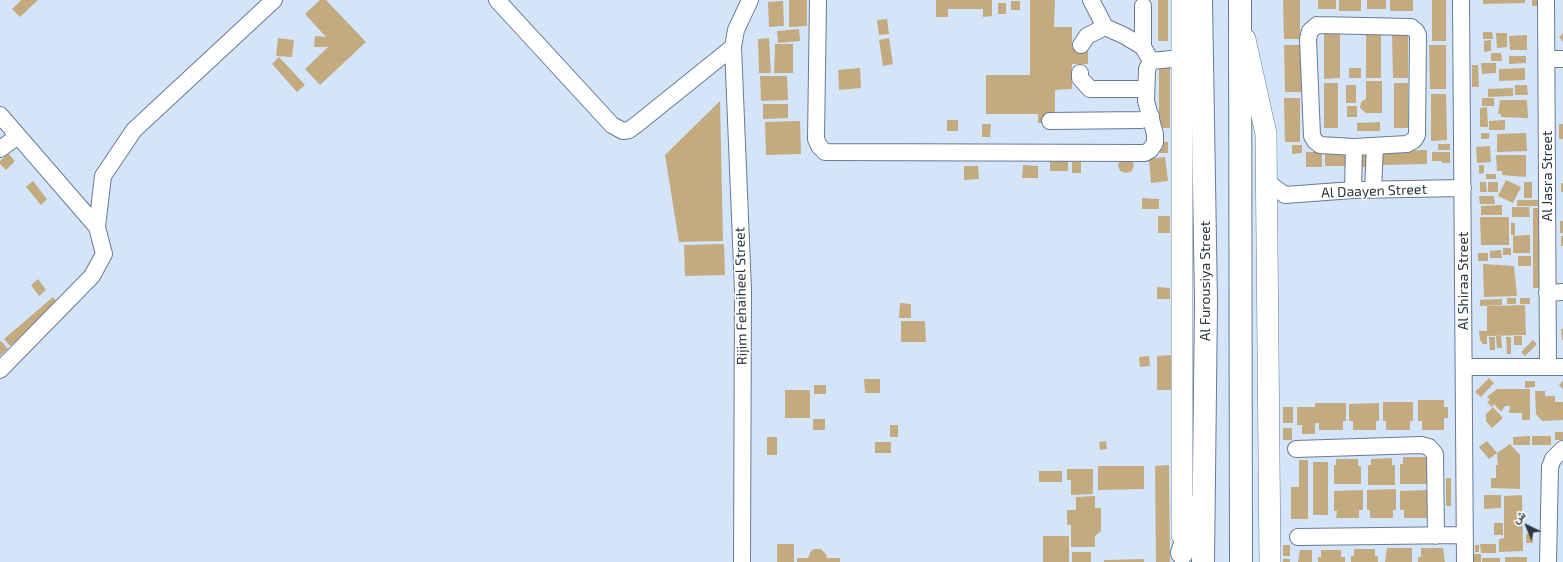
<!DOCTYPE html>
<meta charset="utf-8">
<style>
body{margin:0}
#map{position:relative;width:1563px;height:562px;overflow:hidden;background:#d4e5fa;font-family:"Exo 2",Vazirmatn,sans-serif}
canvas{display:block}
.north{position:absolute;left:1507px;top:506px;width:40px;height:40px;-webkit-text-stroke:3px #fff;paint-order:stroke;rotate:317deg;font-size:11px;font-weight:700;line-height:16px;text-align:center;color:#2e3640}
.north::after{content:'';display:block;margin:auto;width:14px;height:18px;background:#2e3640;clip-path:polygon(50% 0,100% 100%,50% 72%,0 100%)}
</style>
<div id="map">
<canvas width="1563" height="562"></canvas>
<div class="north">ش</div>
</div>
<script>
const ctx = document.querySelector('canvas').getContext('2d');
ctx.lineJoin = 'round';
function fill(path, color) {
  ctx.fillStyle = color;
  ctx.fill(path, 'evenodd');
}
function shape(rows) {
  const path = new Path2D();
  for (const r of rows) {
    path.moveTo(r[0], r[1]);
    for (let i = 2; i < r.length; i += 2) path.lineTo(r[i], r[i + 1]);
  }
  return path;
}
function stroke(path, color, width, dash) {
  ctx.strokeStyle = color;
  ctx.lineWidth = width;
  ctx.lineCap = dash ? 'butt' : 'round';
  ctx.setLineDash(dash || []);
  ctx.stroke(path);
}
function label(font, color, halo, rows, align = 'center') {
  ctx.font = font + ' "Exo 2",sans-serif';
  ctx.lineWidth = 3.5;
  ctx.setLineDash([]);
  ctx.textBaseline = 'middle';
  ctx.strokeStyle = halo;
  ctx.fillStyle = color;
  for (const [text, x, y, turn = 0] of rows) {
    ctx.save();
    ctx.translate(x, y);
    ctx.rotate((+turn || 0) * Math.PI / 180);
    ctx.textAlign = isNaN(turn) ? turn : align;
    if (halo) ctx.strokeText(text, 0, 0);
    ctx.fillText(text, 0, 0);
    ctx.restore();
  }
}
const building = shape([
 [21,0,38,0,20,17,12,9],
 [320,0,326,0,366,42,320,85,305,69,328,47,314,47,315,36,326,37,305,14],
 [789,0,807,0,807,26,789,27],
 [936,0,992,0,992,16,983,17,983,9,948,9,948,17,936,17],
 [1030,0,1055,0,1054,27,1072,27,1072,48,1088,48,1088,64,1072,64,1072,89,1055,90,1055,113,1047,114,1047,123,1038,123,1038,114,986,114,986,75,1030,75],
 [1158,0,1168,0,1168,41,1158,41],
 [1283,0,1300,0,1300,39,1284,39],
 [1318,0,1336,0,1336,9,1318,9],
 [1339,0,1361,0,1361,11,1339,11],
 [1367,0,1386,0,1386,9,1367,9],
 [1390,0,1413,0,1413,11,1390,11],
 [1432,0,1446,0,1446,41,1432,41],
 [1483,0,1525,0,1525,3,1483,4],
 [1532,0,1540,0,1540,6,1532,6],
 [783,1,784,26,769,27,768,2],
 [1011,1,1020,1,1020,10,1011,10],
 [998,3,1006,3,1006,14,998,14],
 [887,19,889,34,879,35,877,20],
 [799,29,800,41,778,43,777,31],
 [1381,32,1381,78,1366,78,1366,33],
 [1483,32,1492,32,1493,39,1483,39],
 [1324,33,1340,33,1340,78,1324,79],
 [1392,33,1408,33,1408,78,1393,78],
 [1496,33,1507,33,1507,47,1497,48],
 [1563,33,1563,42,1559,37],
 [1527,35,1527,50,1510,50,1509,36],
 [278,38,294,40,292,57,276,56],
 [769,38,771,73,759,73,758,39],
 [889,38,893,64,883,66,879,40],
 [1491,40,1491,51,1484,52,1484,41],
 [775,44,793,44,793,73,774,73],
 [1284,45,1301,45,1301,92,1285,92],
 [1429,45,1446,45,1446,89,1430,89],
 [1491,53,1501,53,1502,61,1491,61],
 [1509,56,1526,56,1526,63,1509,64],
 [279,57,305,85,297,92,272,64],
 [1481,63,1496,63,1496,73,1482,74],
 [1472,65,1478,65,1479,87,1472,87],
 [1159,66,1170,66,1170,128,1159,128],
 [860,68,861,88,839,90,838,70],
 [1349,68,1361,68,1361,78,1349,78],
 [1525,68,1525,80,1499,81,1499,69],
 [760,76,787,76,788,100,761,101],
 [1366,81,1382,81,1382,113,1366,113,1360,108,1361,102,1366,99],
 [1324,83,1338,83,1338,128,1324,128],
 [1394,83,1408,83,1408,128,1394,128],
 [1346,85,1356,85,1356,103,1346,103],
 [1515,85,1527,85,1528,95,1515,95],
 [1513,88,1513,96,1488,97,1488,89],
 [1431,94,1446,94,1447,140,1431,141],
 [1284,98,1300,98,1300,142,1285,142],
 [1482,98,1494,98,1494,106,1482,106],
 [1500,100,1527,100,1528,118,1501,117,1501,114,1498,114],
 [720,101,723,241,679,242,665,155],
 [763,104,788,104,788,118,763,119],
 [1347,106,1357,106,1357,117,1347,117],
 [1487,107,1488,127,1480,127,1480,108],
 [947,120,958,120,958,131,947,131],
 [1505,120,1505,130,1489,130,1489,121],
 [800,121,801,154,766,155,765,122],
 [1380,122,1380,131,1357,131,1357,123],
 [982,124,991,124,990,137,982,137],
 [1559,124,1563,124,1563,139,1559,139],
 [1481,133,1489,133,1489,139,1481,139],
 [1526,133,1527,151,1497,152,1497,134],
 [1160,142,1168,142,1168,153,1160,153],
 [1438,144,1450,144,1450,150,1438,150],
 [1292,145,1302,145,1302,153,1292,154],
 [1490,146,1491,162,1477,163,1476,147],
 [1361,150,1371,150,1371,167,1361,167],
 [1427,150,1427,164,1383,165,1383,151],
 [1349,151,1349,166,1325,166,1325,152],
 [1306,152,1322,152,1322,167,1306,167],
 [1432,152,1450,152,1450,163,1442,163,1442,161,1432,161],
 [8,153,15,161,6,170,0,164,0,161],
 [1496,155,1526,155,1526,177,1502,175,1502,171,1497,171],
 [1165,157,1168,181,1151,183,1149,159],
 [1050,158,1068,158,1068,171,1050,171],
 [1072,159,1081,159,1081,173,1072,173],
 [1121,159,1132,159,1134,165,1132,171,1126,173,1120,171,1118,165],
 [1023,165,1038,166,1038,178,1022,178],
 [1479,165,1484,165,1484,173,1479,174],
 [964,166,978,166,979,179,964,180],
 [1486,174,1496,174,1496,179,1486,179],
 [1506,180,1521,187,1513,203,1498,196],
 [33,181,47,199,41,205,26,187],
 [1480,182,1486,182,1487,192,1480,192],
 [1488,182,1498,182,1498,192,1488,192],
 [1524,182,1532,182,1532,198,1524,198],
 [1561,183,1563,183,1563,192,1561,192],
 [1479,196,1494,196,1495,204,1480,204],
 [1142,198,1159,199,1159,209,1142,209],
 [1517,200,1538,200,1538,206,1517,206],
 [1502,205,1502,215,1481,215,1481,206],
 [1512,207,1529,207,1530,217,1512,217],
 [1533,208,1541,208,1541,288,1533,288],
 [1158,216,1170,216,1170,233,1158,233],
 [1480,217,1509,217,1509,245,1481,245],
 [1560,221,1563,221,1563,233,1560,233],
 [1511,223,1515,223,1515,235,1511,235],
 [1530,235,1530,253,1513,253,1513,236],
 [1561,236,1563,236,1563,246,1561,246],
 [724,244,725,275,685,276,684,245],
 [1503,248,1511,248,1511,255,1503,255],
 [1501,250,1502,258,1490,258,1490,251],
 [1478,253,1488,253,1488,261,1478,261],
 [1518,256,1531,256,1531,266,1518,266],
 [1483,264,1514,266,1517,296,1484,297],
 [38,279,46,290,39,296,31,285],
 [1157,287,1170,288,1170,299,1157,299],
 [53,297,59,304,10,346,4,339],
 [1507,298,1516,298,1516,304,1507,304],
 [1520,298,1530,298,1530,304,1520,304],
 [1502,299,1502,305,1480,306,1480,300],
 [900,303,911,304,911,318,899,318],
 [1525,305,1526,335,1487,336,1487,344,1483,344,1480,340,1479,331,1487,331,1487,306],
 [901,321,925,321,926,342,901,342],
 [1561,329,1563,329,1563,340,1562,340],
 [1496,336,1501,336,1502,348,1497,348],
 [1514,336,1522,336,1522,345,1514,345],
 [1489,337,1495,337,1495,350,1490,350],
 [1506,337,1511,337,1511,354,1507,354],
 [1533,340,1537,344,1525,356,1521,352],
 [1,341,8,349,0,356,0,342],
 [1171,355,1171,390,1157,390,1157,356],
 [1149,356,1150,366,1140,367,1139,357],
 [1489,378,1494,383,1481,397,1475,392],
 [864,379,880,379,880,393,865,393],
 [1525,381,1535,381,1535,387,1525,388],
 [1563,381,1563,389,1559,385],
 [814,385,826,385,826,394,814,394],
 [1497,389,1530,389,1530,420,1522,420,1522,413,1509,413,1510,406,1505,406,1501,412,1494,404,1492,407,1487,402,1490,400,1487,397],
 [785,390,810,390,810,418,785,418],
 [1535,391,1545,391,1545,396,1555,396,1555,402,1563,402,1563,420,1542,421,1536,414],
 [1418,400,1444,400,1444,407,1448,407,1448,418,1444,418,1444,430,1422,430,1422,421,1418,421],
 [1383,402,1413,402,1413,421,1410,421,1410,430,1386,430,1386,421,1383,421],
 [1315,403,1346,403,1346,421,1343,421,1343,430,1319,430,1319,423,1315,423],
 [1379,403,1379,421,1376,421,1376,430,1353,430,1353,421,1349,421,1349,404],
 [1283,407,1293,407,1293,423,1283,423],
 [1297,407,1315,407,1315,434,1302,434,1302,425,1297,425],
 [1493,407,1503,418,1492,428,1486,421,1486,414],
 [813,419,825,419,825,430,813,430],
 [890,425,898,425,898,437,890,437],
 [1283,428,1292,428,1292,440,1283,440],
 [1555,432,1563,432,1563,440,1555,440],
 [1530,436,1530,445,1513,445,1513,437],
 [1532,436,1551,436,1551,445,1532,445],
 [767,437,777,437,777,455,767,455],
 [1106,441,1107,449,1100,450,1099,442],
 [1487,441,1497,453,1489,459,1479,447],
 [875,442,891,442,891,453,875,453],
 [1510,444,1520,455,1520,489,1491,488,1491,478,1496,478,1496,465,1498,465,1497,453],
 [1403,457,1426,457,1426,464,1429,464,1429,484,1400,484,1400,464,1403,464],
 [1392,458,1392,465,1395,465,1395,485,1368,485,1368,465,1371,465,1371,459],
 [1336,459,1358,459,1358,466,1361,466,1361,484,1334,484,1334,465,1336,465],
 [1299,460,1308,460,1308,519,1291,519,1291,487,1299,487],
 [1313,462,1328,462,1328,515,1313,515],
 [1169,465,1170,562,1156,562,1155,466],
 [1098,466,1144,466,1144,489,1098,490],
 [1067,469,1093,469,1093,494,1071,495,1071,480,1067,480],
 [1039,471,1062,471,1062,482,1039,482],
 [1446,478,1451,478,1451,506,1446,506],
 [1396,489,1396,510,1393,510,1393,518,1370,518,1370,510,1367,510,1367,490],
 [1363,490,1363,510,1359,510,1359,518,1336,518,1337,511,1334,511,1334,491],
 [1430,490,1430,518,1404,518,1404,510,1400,510,1400,491],
 [1484,495,1501,495,1501,508,1484,509],
 [1522,495,1523,551,1499,552,1499,539,1504,538,1504,496],
 [1095,496,1095,508,1101,508,1101,531,1095,536,1095,547,1071,547,1071,525,1067,525,1067,510,1076,510,1076,497],
 [1494,523,1503,523,1503,535,1494,535],
 [1526,534,1533,534,1533,543,1526,543],
 [1043,536,1069,536,1069,562,1043,562],
 [777,544,794,544,794,562,777,562],
 [1480,544,1496,544,1496,553,1481,553],
 [1283,545,1290,545,1290,556,1283,556],
 [1475,545,1479,545,1479,552,1475,552],
 [1387,548,1412,548,1412,562,1385,562],
 [1421,548,1443,548,1445,562,1418,562,1418,557,1421,557],
 [814,549,821,549,826,554,827,558,840,558,840,562,797,562,797,558,808,558,811,551],
 [1354,549,1375,549,1375,556,1378,556,1378,562,1351,562,1351,556,1354,556],
 [1300,550,1312,550,1312,562,1298,562],
 [1321,550,1341,550,1341,557,1345,557,1345,562,1318,562,1318,557,1321,557],
 [1072,552,1091,552,1091,562,1072,562],
 [1473,554,1481,554,1481,562,1473,562],
 [1505,557,1527,557,1527,562,1505,562],
 [1482,558,1500,558,1500,562,1482,562],
 [1144,559,1144,562,1104,562,1104,560],
 [1283,559,1290,559,1290,562,1283,562]
]);
const minor = shape([
 [497,0,612,125,623,131,629,130,636,125,733,47],
 [818,0,816,139,819,146,825,152,1145,153,1150,150,1155,143,1155,134,1146,101,1147,69,1151,61,1143,47,1143,6],
 [1091,0,1105,27],
 [1461,0,1465,562],
 [1546,0,1548,367],
 [1317,25,1411,27,1416,31,1418,35,1417,135,1414,140,1407,144,1354,147,1320,145,1315,141,1312,136,1308,39,1310,31,1317,25],
 [1081,45,1087,36,1105,27,1125,36,1143,47],
 [1547,59,1563,59],
 [1151,61,1182,58],
 [1080,73,1080,78,1090,89,1145,89],
 [0,115,97,227,104,254,92,276,0,370],
 [1050,121,1141,120,1151,116],
 [0,149,18,136],
 [1267,182,1285,195,1353,190,1463,188],
 [1353,190,1354,147],
 [1373,190,1375,146],
 [97,227,103,176,134,130,274,0],
 [1547,293,1563,292],
 [1464,367,1563,367],
 [1296,449,1421,445,1429,447,1435,454,1436,536],
 [1298,537,1465,535],
 [742,562,743,290,733,47,736,30,750,0],
 [1548,562,1550,467,1553,459,1563,449]
]);
const major = shape([
 [1182,0,1182,535],
 [1245,39,1266,134,1270,562]
]);
const highway = shape([
 [1201,0,1206,302,1203,562],
 [1240,0,1241,562],
 [1182,553,1192,521,1193,507]
]);
const streetNames = [
 ["Al Jasra Street",1547,176,-90],
 ["Al Daayen Street",1374,191,-2],
 ["Al Furousiya Street",1205,281,-90],
 ["Al Shiraa Street",1463,281,-90],
 ["Rijim Fehaiheel Street",741,296,-91]
];
fill(building, '#c4aa7f');
stroke(minor, '#687a92', 18);
stroke(major, '#687a92', 22);
stroke(highway, '#687a92', 24);
stroke(minor, '#fff', 16);
stroke(major, '#fff', 21);
stroke(highway, '#fff', 22);
label('14px', '#2e3640', '#fff', streetNames);
</script>
